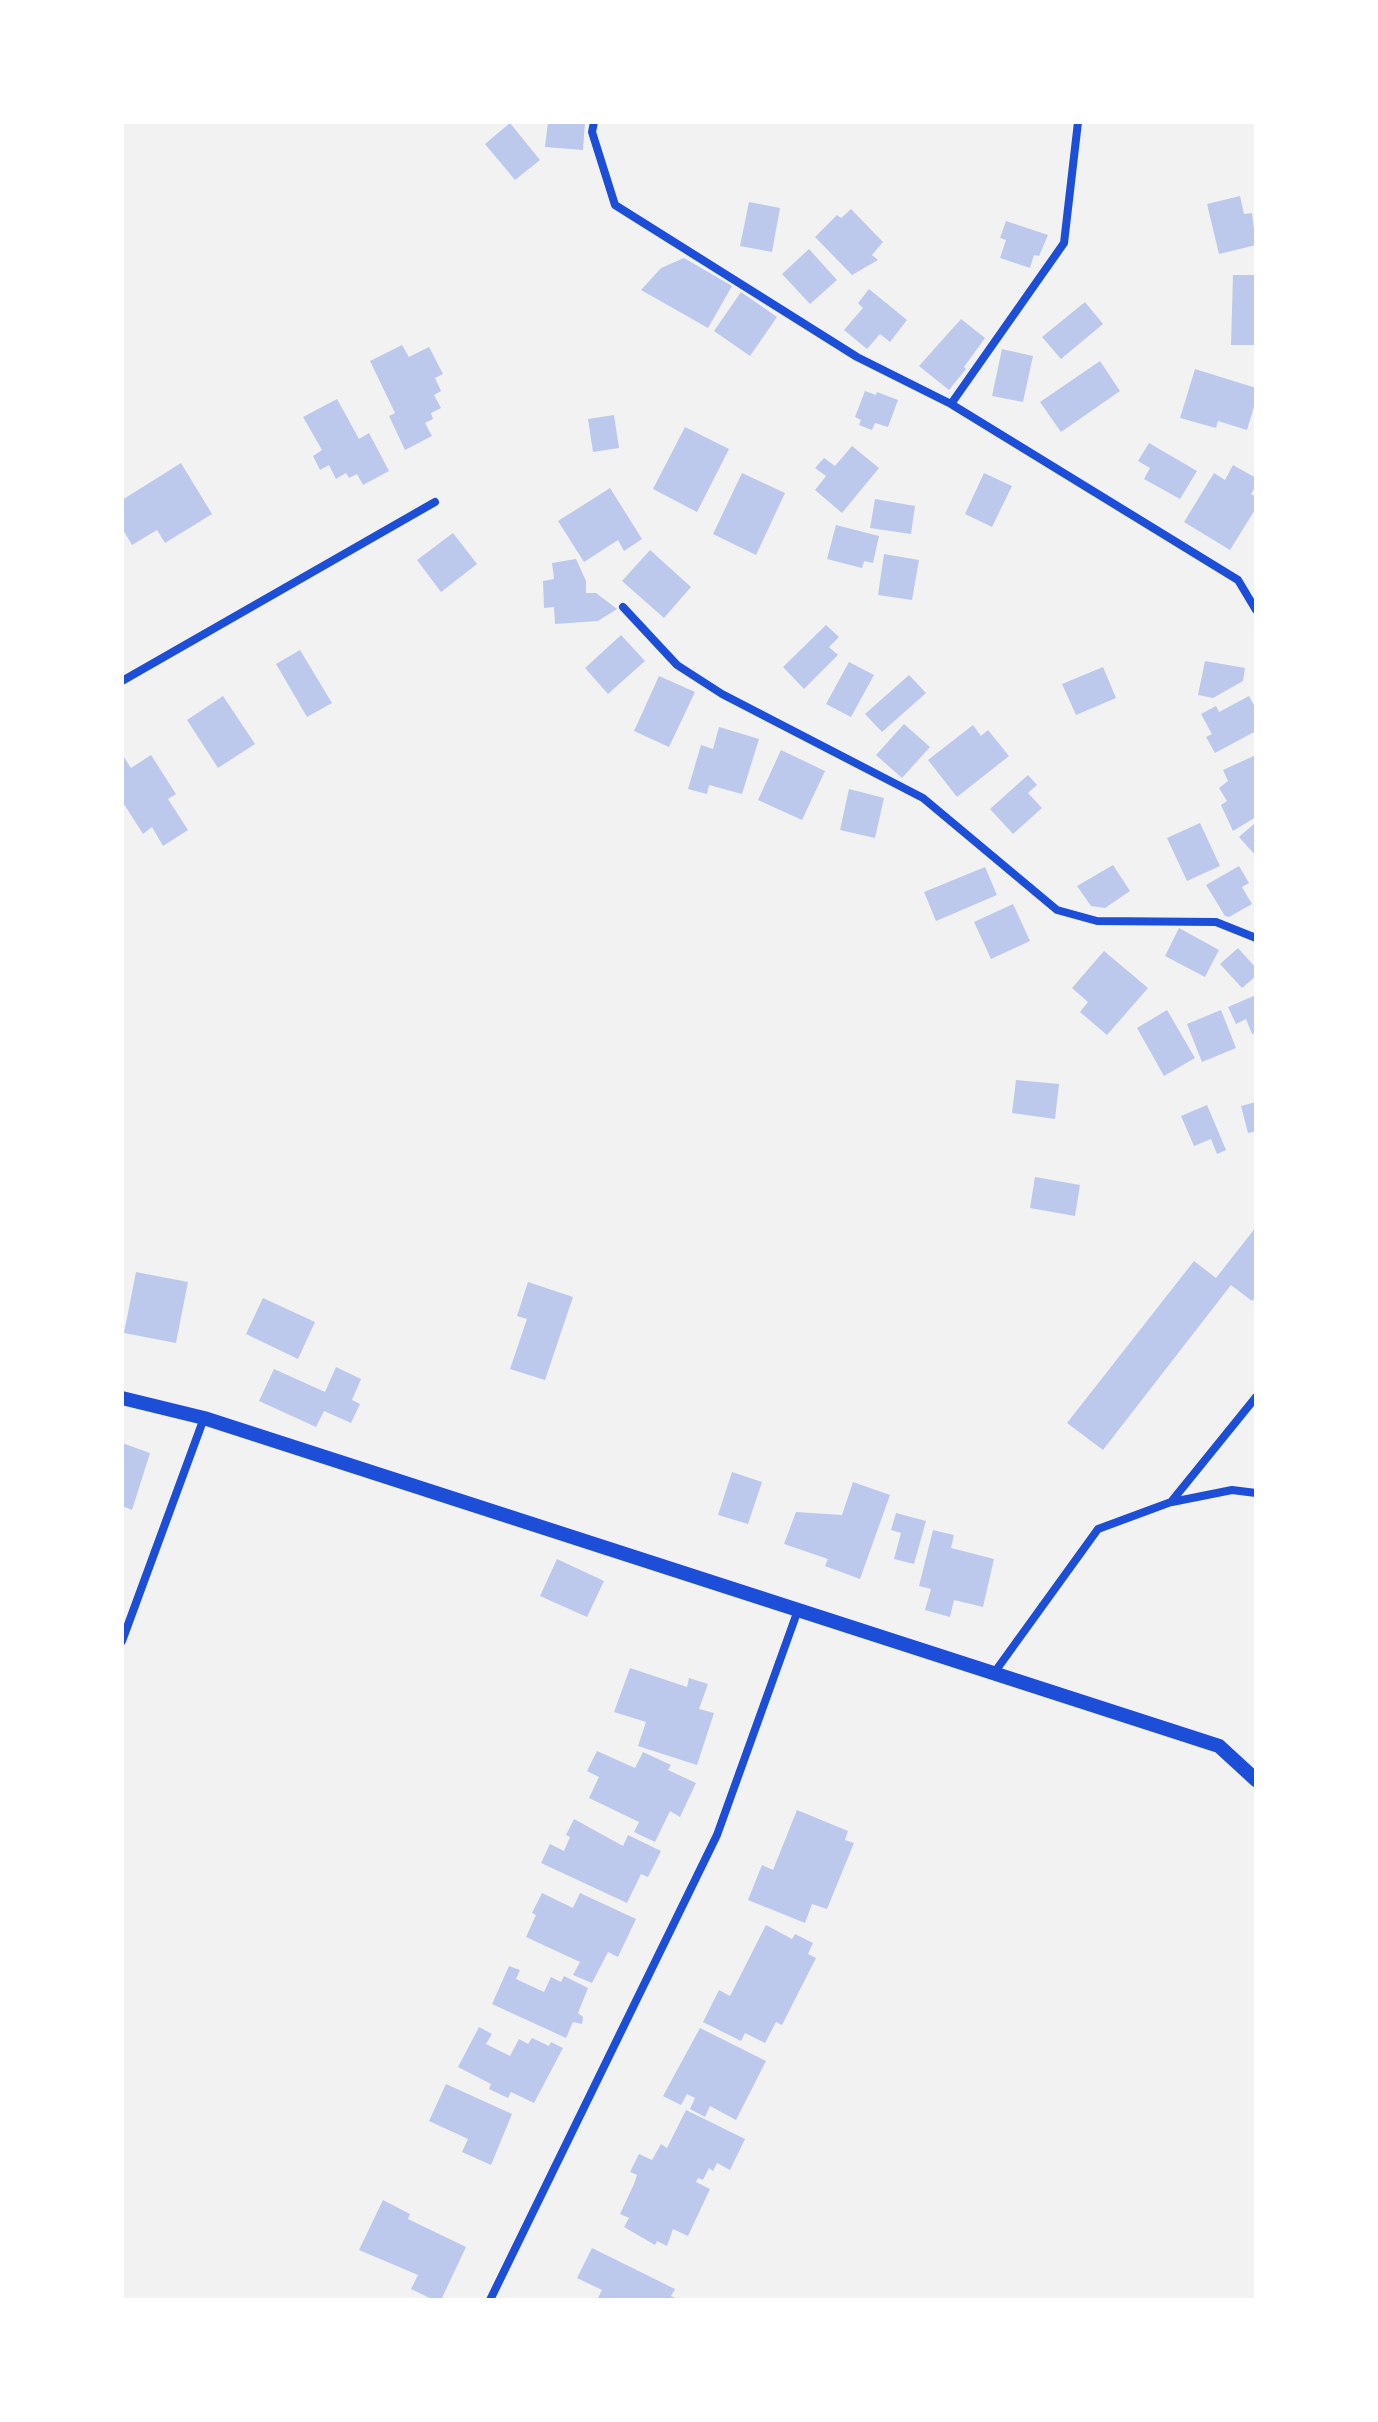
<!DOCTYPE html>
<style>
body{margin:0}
#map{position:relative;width:1378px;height:2422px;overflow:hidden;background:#f2f2f2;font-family:"PT Sans",sans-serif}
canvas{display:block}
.frame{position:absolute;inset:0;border:124px solid #fff;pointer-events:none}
</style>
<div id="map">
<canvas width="1378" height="2422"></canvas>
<div class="frame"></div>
</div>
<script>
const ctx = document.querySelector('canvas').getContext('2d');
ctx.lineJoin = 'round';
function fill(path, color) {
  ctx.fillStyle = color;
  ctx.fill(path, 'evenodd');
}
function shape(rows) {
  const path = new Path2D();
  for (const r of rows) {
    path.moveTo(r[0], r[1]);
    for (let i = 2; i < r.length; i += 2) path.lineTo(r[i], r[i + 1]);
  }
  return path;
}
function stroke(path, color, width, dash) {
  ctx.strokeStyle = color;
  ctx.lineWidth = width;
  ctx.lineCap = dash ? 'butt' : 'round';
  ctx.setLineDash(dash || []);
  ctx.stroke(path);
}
const building = shape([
 [548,122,585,122,583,150,545,147],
 [510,123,540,160,515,180,485,144],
 [1240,196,1244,214,1252,213,1256,245,1219,254,1207,204],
 [749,202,780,208,772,252,740,246],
 [851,209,883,242,872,255,878,260,852,275,815,237,837,215,841,218],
 [1006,221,1048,235,1039,256,1034,255,1030,268,1000,258,1006,240,1000,238],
 [809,249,837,280,810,304,782,274],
 [684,258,732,286,708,328,641,290,661,268],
 [1233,275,1256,275,1256,345,1231,345],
 [869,289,907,320,890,342,880,334,867,349,844,330,863,308,858,303],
 [741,292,777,317,750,356,714,331],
 [1085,302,1103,324,1061,359,1042,337],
 [961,319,985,338,964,367,966,369,949,390,919,366],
 [402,345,409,357,429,347,443,374,435,378,441,391,434,395,441,408,431,413,433,419,425,423,432,436,405,450,389,416,395,413,370,361],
 [1002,349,1033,356,1023,402,992,396],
 [1100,361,1120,391,1061,432,1040,402],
 [1195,369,1256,388,1256,400,1247,430,1218,421,1216,428,1180,418],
 [865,391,876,395,877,392,898,400,888,427,875,423,872,430,859,425,861,420,855,417],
 [337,399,359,439,369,433,389,471,363,485,357,474,349,478,346,473,336,479,329,465,320,470,313,456,322,450,303,417],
 [614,415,619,448,593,452,588,419],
 [685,427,729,449,697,512,653,489],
 [1149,443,1197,471,1180,499,1144,479,1150,468,1138,461],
 [852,446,879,468,842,513,815,490,826,476,815,468,824,458,835,466],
 [181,463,212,514,165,543,157,530,132,545,122,528,122,500],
 [1233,465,1256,478,1256,486,1251,494,1256,497,1256,508,1230,550,1184,522,1214,473,1225,480],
 [742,473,785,493,756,555,713,534],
 [984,473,1012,486,992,527,965,514],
 [610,488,642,539,624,551,618,540,584,562,558,521],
 [875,499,915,506,911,534,870,528],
 [836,525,879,536,873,563,864,561,862,568,827,559],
 [453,533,477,564,441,592,417,560],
 [650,550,691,587,664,618,622,581],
 [884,554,919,560,912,600,878,595],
 [576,559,586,581,586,593,596,593,617,609,598,621,555,624,554,607,544,608,543,581,554,579,552,563],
 [826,625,839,637,829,647,838,655,804,689,783,667],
 [621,635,645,661,608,694,585,668],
 [300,650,332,703,307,717,276,664],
 [1205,661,1245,668,1243,681,1213,698,1198,695],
 [849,662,874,675,851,717,826,704],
 [1103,667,1116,698,1076,715,1062,684],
 [909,675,926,693,882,732,865,714],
 [659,676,695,692,669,747,634,731],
 [223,696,255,744,218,768,187,720],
 [1249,696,1256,709,1256,731,1215,753,1206,737,1212,734,1201,714,1216,706,1219,712],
 [904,724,930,747,902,778,876,755],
 [973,725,981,736,988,730,1009,756,957,797,928,760],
 [719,727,759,739,742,794,709,785,707,794,688,789,701,745,713,749],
 [781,750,825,771,802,820,758,800],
 [122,754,131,768,151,755,176,794,168,799,188,830,163,846,152,827,143,834,122,801],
 [1256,755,1256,817,1233,831,1221,805,1227,801,1219,788,1228,781,1223,770],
 [1028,775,1037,785,1028,793,1042,808,1013,834,990,809],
 [849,789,884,798,875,838,840,830],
 [1256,822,1256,856,1239,837],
 [1200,823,1220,866,1187,881,1167,838],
 [1113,865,1130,891,1105,908,1091,906,1077,886],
 [1239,866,1249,883,1242,887,1252,904,1229,917,1225,916,1206,885],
 [985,867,997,895,936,921,924,892],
 [1013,904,1030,941,991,959,974,922],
 [1179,928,1219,950,1205,977,1165,956],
 [1238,948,1256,968,1256,976,1242,988,1220,964],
 [1104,951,1148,988,1107,1035,1080,1012,1088,1002,1072,988],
 [1256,995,1256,1033,1252,1034,1246,1019,1236,1024,1228,1007],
 [1167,1010,1195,1058,1164,1076,1137,1028],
 [1221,1010,1236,1048,1202,1062,1187,1024],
 [1016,1080,1059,1084,1055,1119,1012,1113],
 [1256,1102,1256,1131,1248,1133,1241,1106],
 [1207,1105,1226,1150,1217,1154,1211,1139,1194,1146,1181,1116],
 [1035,1177,1080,1185,1075,1216,1030,1208],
 [1256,1227,1256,1297,1252,1301,1231,1285,1103,1450,1067,1423,1194,1261,1216,1278],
 [136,1272,188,1282,176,1343,124,1333],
 [528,1282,573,1297,545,1380,510,1369,527,1319,517,1316],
 [263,1298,315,1322,298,1359,246,1334],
 [336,1367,361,1379,352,1400,360,1404,351,1423,324,1411,316,1427,259,1401,274,1369,325,1392],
 [122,1443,150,1453,132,1510,122,1506],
 [732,1472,762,1482,748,1524,718,1515],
 [853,1482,890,1495,860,1579,825,1566,828,1559,784,1544,796,1512,842,1515],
 [896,1513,926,1521,914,1564,894,1559,901,1533,891,1530],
 [933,1530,954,1535,951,1548,994,1559,983,1607,954,1600,950,1617,925,1610,931,1589,919,1586],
 [557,1559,604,1581,587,1617,540,1596],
 [630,1668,687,1687,689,1678,708,1684,699,1709,714,1713,697,1765,638,1746,646,1722,614,1712],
 [597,1751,635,1768,643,1752,671,1765,668,1770,696,1783,680,1817,670,1811,655,1842,634,1832,639,1822,589,1798,599,1777,587,1771],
 [797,1810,848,1831,845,1840,854,1843,827,1909,812,1904,805,1923,748,1900,762,1865,773,1870],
 [574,1819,623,1846,628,1835,661,1851,648,1877,641,1874,627,1903,541,1863,550,1844,564,1851,570,1837,566,1835],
 [542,1893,573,1908,580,1893,636,1919,618,1957,608,1952,592,1983,573,1975,580,1962,526,1937,536,1915,532,1913],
 [766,1925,792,1939,795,1934,813,1943,808,1954,816,1958,782,2025,776,2022,765,2043,745,2033,741,2041,703,2022,719,1990,730,1996],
 [509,1966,520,1970,516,1979,544,1992,551,1977,561,1982,564,1976,588,1988,578,2013,583,2017,582,2024,573,2022,566,2038,492,2004],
 [479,2027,492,2034,486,2044,510,2056,519,2039,528,2044,532,2038,549,2046,551,2042,563,2048,534,2103,511,2092,508,2098,489,2089,491,2084,458,2067],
 [700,2028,766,2061,736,2120,710,2106,705,2117,690,2109,695,2098,687,2094,681,2105,663,2096],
 [446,2084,512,2114,491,2165,462,2152,468,2139,429,2121],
 [686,2110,745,2139,730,2170,717,2163,713,2171,709,2168,703,2180,698,2178,696,2182,710,2189,688,2236,673,2229,667,2246,657,2241,655,2245,624,2227,629,2218,620,2214,634,2184,637,2175,630,2172,639,2154,652,2160,661,2144,667,2148],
 [383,2200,410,2214,408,2219,466,2247,441,2300,434,2300,411,2289,418,2275,359,2250],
 [592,2248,675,2289,671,2296,679,2300,597,2300,602,2290,577,2278]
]);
const minor = shape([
 [594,122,592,132,615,205,857,357,951,404,1238,580,1256,610],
 [951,404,1064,243,1078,122],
 [623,607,677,665,722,694,923,798,1057,910,1097,921,1216,922,1256,938],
 [122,681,435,502],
 [1172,1502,1232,1490,1256,1493],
 [122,1641,204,1418],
 [994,1673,1098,1529,1171,1502,1256,1397],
 [490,2300,717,1835,798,1610]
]);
const tertiary = shape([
 [122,1398,204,1418,1219,1746,1256,1780]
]);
fill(building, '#bdc9ec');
stroke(minor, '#1d4ed8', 8);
stroke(tertiary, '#1d4ed8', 14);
</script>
